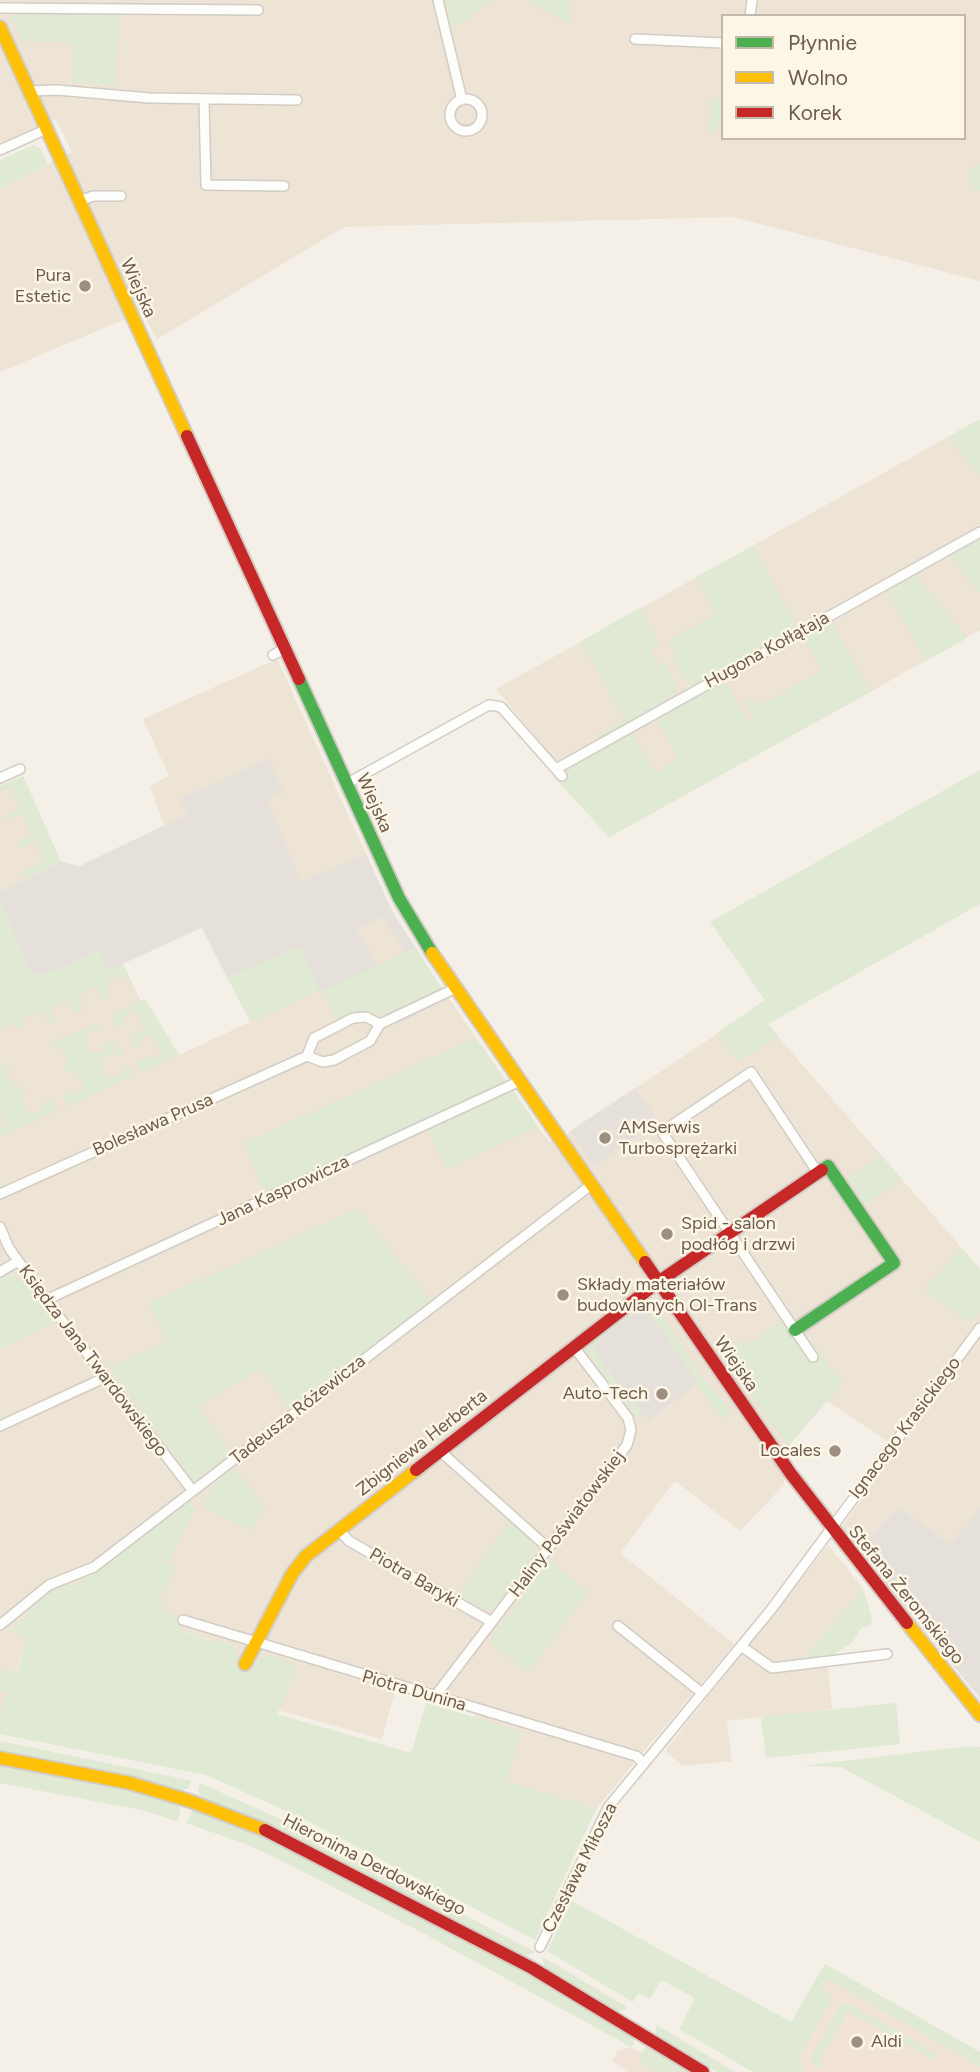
<!DOCTYPE html>
<meta charset="utf-8">
<style>
body{margin:0}
#map{position:relative;width:980px;height:2072px;overflow:hidden;background:#f4f0e7;font-family:Figtree,sans-serif}
canvas{display:block}
.legend{position:absolute;left:721px;top:14px;width:245px;height:126px;box-sizing:border-box;background:#fcf6e7;border:2px solid #c3b8a9;margin:0;padding:9px 12px;list-style:none;font-size:21px;color:#6d5b4c}
.legend li{display:flex;align-items:center;gap:14px;height:35px}
.legend b{width:35px;border:2px solid #c3b8a9}
</style>
<div id="map">
<canvas width="980" height="2072"></canvas>
<ul class="legend">
<li><b style="height:9px;background:#4caf50"></b>Płynnie</li>
<li><b style="height:9px;background:#ffc107"></b>Wolno</li>
<li><b style="height:9px;background:#c62828"></b>Korek</li>
</ul>
</div>
<script>
const ctx = document.querySelector('canvas').getContext('2d');
ctx.lineJoin = 'round';
function fill(path, color) {
  ctx.fillStyle = color;
  ctx.fill(path, 'evenodd');
}
function shape(rows) {
  const path = new Path2D();
  for (const r of rows) {
    if (r.length === 3) {
      path.moveTo(r[0] + r[2], r[1]);
      path.arc(r[0], r[1], r[2], 0, 2 * Math.PI);
      continue;
    }
    path.moveTo(r[0], r[1]);
    for (let i = 2; i < r.length; i += 2) path.lineTo(r[i], r[i + 1]);
  }
  return path;
}
function stroke(path, color, width, dash) {
  ctx.strokeStyle = color;
  ctx.lineWidth = width;
  ctx.lineCap = dash ? 'butt' : 'round';
  ctx.setLineDash(dash || []);
  ctx.stroke(path);
}
function label(font, color, halo, rows, align = 'center') {
  ctx.font = font + ' Figtree,sans-serif';
  ctx.lineWidth = 5;
  ctx.setLineDash([]);
  ctx.textBaseline = 'middle';
  ctx.strokeStyle = halo;
  ctx.fillStyle = color;
  for (const [text, x, y, turn = 0] of rows) {
    ctx.save();
    ctx.translate(x, y);
    ctx.rotate((+turn || 0) * Math.PI / 180);
    ctx.textAlign = isNaN(turn) ? turn : align;
    if (halo) ctx.strokeText(text, 0, 0);
    ctx.fillText(text, 0, 0);
    ctx.restore();
  }
}
const residential = shape([
 [0,0,980,0,980,281,733,217,344,227,157,339,142,312,0,372,0,188,72,152,56,119,0,144],
 [723,16,964,16,964,138,723,138],
 [980,419,980,630,870,692,615,834,496,689],
 [277,659,393,913,433,976,549,1142,560,1139,754,1009,980,1269,980,1508,950,1544,899,1507,858,1550,841,1528,898,1448,827,1401,788,1446,784,1485,740,1531,675,1481,620,1553,734,1644,596,1809,461,1768,477,1707,398,1681,382,1739,278,1710,298,1666,256,1661,250,1671,233,1665,235,1646,118,1614,60,1594,11,1629,25,1636,7,1723,0,1722,0,1348,53,1323,7,1275,0,1278,0,1020,108,970,61,862,0,891,0,786,23,776,61,862,80,866,164,825,150,786,169,776,143,719],
 [202,928,250,1022,179,1055,145,999,141,1001,123,964],
 [828,1545,863,1588,804,1658,827,1659,832,1709,727,1721,732,1761,683,1766,665,1751]
]);
const commercial = shape([
 [825,1964,980,2053,980,2072,780,2072,767,2064],
 [631,2047,671,2072,628,2072,612,2061,617,2051]
]);
const industrial = shape([
 [269,758,283,792,267,799,301,882,366,854,393,913,416,948,405,953,383,917,357,929,377,966,319,992,299,947,227,977,202,927,108,970,98,950,67,967,32,976,0,901,0,891,61,862,80,866,187,815,180,799],
 [635,1088,658,1121,594,1166,570,1131],
 [644,1306,698,1383,648,1421,595,1352,598,1341],
 [899,1507,950,1544,980,1508,980,1698,858,1550]
]);
const green = shape([
 [445,0,502,0,492,1,460,24,451,26],
 [528,0,570,0,570,23,545,11],
 [8,12,119,15,115,86,72,82,72,42,22,41],
 [716,96,722,98,722,122,713,133,710,132,710,100],
 [34,145,40,148,48,164,0,188,0,160],
 [980,164,980,190,975,192,968,177,972,168],
 [980,419,980,475,948,437],
 [980,536,980,593,947,554],
 [753,546,798,628,691,687,691,682,684,679,673,659,675,651,669,640,716,614,696,577],
 [914,573,967,638,926,661,886,589],
 [640,608,660,645,650,652,657,662,665,664,676,685,676,694,598,741,596,736,625,720,581,641],
 [831,620,870,692,609,837,554,777,564,767,632,732,655,773,679,760,656,718,717,683,728,685,748,721,754,718,744,699,753,701,757,707,822,671,803,636],
 [980,770,980,904,768,1024,778,1036,738,1062,718,1032,765,1000,710,922],
 [23,776,61,862,25,879,22,872,44,862,35,841,19,848,17,843,32,835,22,814,7,821,5,816,20,808,10,788,0,792,0,786],
 [0,901,32,976,67,967,99,950,108,970,123,964,133,986,131,987,125,975,120,975,105,984,110,997,107,998,103,1000,98,988,93,987,78,997,83,1009,79,1011,76,1012,70,1000,54,1005,51,1009,56,1021,52,1023,49,1024,43,1013,38,1012,26,1017,23,1021,25,1026,18,1030,16,1025,11,1024,0,1029],
 [300,947,320,990,251,1022,227,977],
 [416,948,442,989,386,1014,356,1011,336,1020,323,990],
 [145,999,179,1055,141,1072,135,1064,148,1056,151,1060,161,1053,161,1047,149,1035,138,1041,141,1046,138,1049,130,1037,145,1028,138,1013,133,1011,122,1018,125,1022,117,1028,112,1020,115,1013],
 [97,1023,101,1032,97,1028,85,1034,90,1050,94,1054,105,1049,104,1044,114,1040,123,1054,118,1057,115,1052,100,1059,105,1076,109,1079,124,1073,122,1067,128,1065,133,1076,68,1106,62,1096,70,1091,73,1095,84,1088,83,1083,76,1072,65,1070,63,1067,67,1064,67,1059,60,1048,55,1046,51,1049,48,1045],
 [476,1038,505,1081,500,1087,265,1194,244,1143],
 [9,1062,12,1067,7,1069,7,1074,16,1089,23,1086,25,1092,22,1099,27,1111,31,1114,43,1109,41,1104,50,1099,59,1110,0,1137,0,1127,6,1123,0,1110,0,1066],
 [511,1093,514,1094,538,1127,446,1169,427,1129],
 [881,1155,902,1179,864,1205,847,1179],
 [358,1209,431,1301,290,1409,260,1369,197,1406,232,1453,194,1480,105,1362,116,1365,167,1341,149,1303],
 [962,1248,980,1269,980,1311,971,1323,924,1289],
 [7,1275,23,1279,54,1323,0,1348,0,1278],
 [652,1299,702,1379,732,1409,722,1420,645,1306,633,1314],
 [615,1322,619,1325,598,1341,595,1352,643,1414,640,1418,634,1416,586,1350,586,1344],
 [781,1322,794,1338,807,1335,843,1383,788,1446,720,1352,733,1342,750,1344],
 [233,1466,266,1508,250,1530,202,1506,219,1478],
 [191,1499,194,1510,168,1562,176,1567,160,1598,164,1610,178,1618,182,1632,235,1646,237,1658,234,1665,250,1671,256,1661,268,1655,298,1665,277,1714,411,1753,426,1703,474,1717,521,1732,506,1781,596,1809,535,1940,304,1819,206,1775,0,1734,0,1715,7,1693,0,1691,0,1681,4,1683,8,1679,0,1678,0,1669,18,1673,25,1637,3,1625,12,1628,29,1616,22,1607,50,1590,78,1583,173,1509],
 [510,1521,532,1539,536,1558,498,1609,482,1611,457,1596],
 [550,1561,588,1592,528,1672,489,1641],
 [863,1588,872,1619,870,1626,862,1627,852,1643,831,1656,804,1658],
 [896,1703,900,1744,766,1758,761,1717],
 [0,1741,189,1780,191,1781,188,1789,181,1791,103,1770,0,1750],
 [969,1746,980,1747,980,1842,841,1767,801,1766],
 [0,1762,129,1788,177,1802,181,1811,177,1821,141,1810,0,1783],
 [200,1783,289,1823,535,1952,525,1956,289,1833,201,1797,198,1791],
 [199,1809,261,1833,540,1978,631,2034,634,2043,631,2047,423,1933,282,1861,246,1844,186,1823,192,1811],
 [572,1901,791,2022,825,1964,980,2052,980,2067,829,1980,823,1989,829,1993,832,2000,800,2055,803,2072,753,2072,679,2029,695,1998,661,1980,650,1999,638,1993,633,2002,547,1951],
 [543,1957,625,2006,627,2006,624,2011,617,2011,544,1967],
 [847,2003,937,2054,934,2060,848,2011,820,2061,823,2063,820,2069,812,2065,811,2056,840,2006],
 [656,2025,658,2026,735,2072,717,2072,703,2064,656,2035],
 [649,2045,693,2072,653,2072,640,2064,640,2053]
]);
const street = shape([
 [438,0,462,100],
 [0,8,258,10],
 [750,16,752,0],
 [635,39,723,43],
 [29,91,57,90,150,98,297,100],
 [466,115,16],
 [204,100,206,185,284,186],
 [0,150,47,129],
 [79,201,93,196,121,196],
 [273,655,284,649],
 [556,769,980,532],
 [0,778,20,769],
 [346,784,489,705,501,707,562,776],
 [307,1056,323,1062,334,1060,370,1041,380,1024],
 [0,1194,307,1056,314,1038,353,1018,366,1017,380,1024,456,988],
 [0,1227,9,1248,46,1300,193,1491],
 [0,1272,18,1261],
 [46,1300,520,1081],
 [813,1357,662,1132,751,1072,818,1173],
 [0,1426,104,1378],
 [440,1451,548,1548],
 [338,1529,349,1541,492,1622],
 [183,1620,636,1756,644,1763],
 [0,1625,49,1585,94,1567,591,1185],
 [618,1626,702,1693],
 [741,1646,772,1668,887,1654],
 [436,1695,627,1445,631,1430,628,1418,574,1347],
 [540,1947,609,1806,770,1611,980,1328]
]);
const fast = shape([
 [299,679,399,898,432,953],
 [795,1330,894,1263,828,1166,822,1170]
]);
const slow = shape([
 [0,27,187,436],
 [432,953,645,1262],
 [907,1623,980,1715],
 [245,1664,292,1574,306,1556,416,1470],
 [0,1758,130,1783,190,1801,265,1830]
]);
const jam = shape([
 [187,436,299,679],
 [645,1262,791,1474,907,1623],
 [416,1470,658,1282,822,1170],
 [265,1830,532,1968,703,2072]
]);
const markers = [
 [85,286,7,"#9c8f82"],
 [605,1138,7,"#9c8f82"],
 [667,1234,7,"#9c8f82"],
 [563,1295,7,"#9c8f82"],
 [662,1394,7,"#9c8f82"],
 [835,1451,7,"#9c8f82"],
 [857,2042,7,"#9c8f82"]
];
const poiNames = [
 ["Pura",71,276,"right"],
 ["Estetic",71,297,"right"],
 ["AMSerwis",619,1128],
 ["Turbosprężarki",619,1149],
 ["Spid - salon",681,1224],
 ["podłóg i drzwi",681,1245],
 ["Składy materiałów",577,1285],
 ["budowlanych Ol-Trans",577,1306],
 ["Auto-Tech",648,1394,"right"],
 ["Locales",821,1451,"right"],
 ["Aldi",871,2042]
];
const streetNames = [
 ["Wiejska",138,288,66],
 ["Hugona Kołłątaja",767,650,-29],
 ["Wiejska",374,803,66],
 ["Bolesława Prusa",153,1125,-24],
 ["Jana Kasprowicza",283,1191,-25],
 ["Księdza Jana Twardowskiego",93,1361,53],
 ["Wiejska",736,1364,55],
 ["Tadeusza Różewicza",298,1410,-38],
 ["Ignacego Krasickiego",905,1428,-53],
 ["Zbigniewa Herberta",422,1443,-38],
 ["Haliny Poświatowskiej",567,1524,-53],
 ["Piotra Baryki",414,1578,30],
 ["Stefana Żeromskiego",906,1595,51],
 ["Piotra Dunina",414,1691,16],
 ["Hieronima Derdowskiego",374,1865,27],
 ["Czesława Miłosza",580,1868,-63]
];
fill(residential, '#ede4d5');
fill(commercial, '#f1e3d8');
fill(industrial, '#e5e0d9');
fill(green, '#dfe9d3');
stroke(street, '#d2ccc4', 12);
stroke(fast, '#d2ccc4', 16);
stroke(slow, '#d2ccc4', 16);
stroke(jam, '#d2ccc4', 16);
stroke(street, '#fdfdfb', 9);
stroke(fast, '#4caf50', 12);
stroke(slow, '#ffc107', 12);
stroke(jam, '#c62828', 12);
for (const [x, y, r, color] of markers) {
  const dot = new Path2D();
  dot.arc(x, y, r, 0, 2 * Math.PI);
  ctx.fillStyle = color;
  ctx.fill(dot);
  stroke(dot, '#fcf6e7', 2.5);
}
label('18px', '#6d5b4c', '#fcf6e7', poiNames, 'left');
label('18px', '#6d5b4c', '#fcf6e7', streetNames);
</script>
